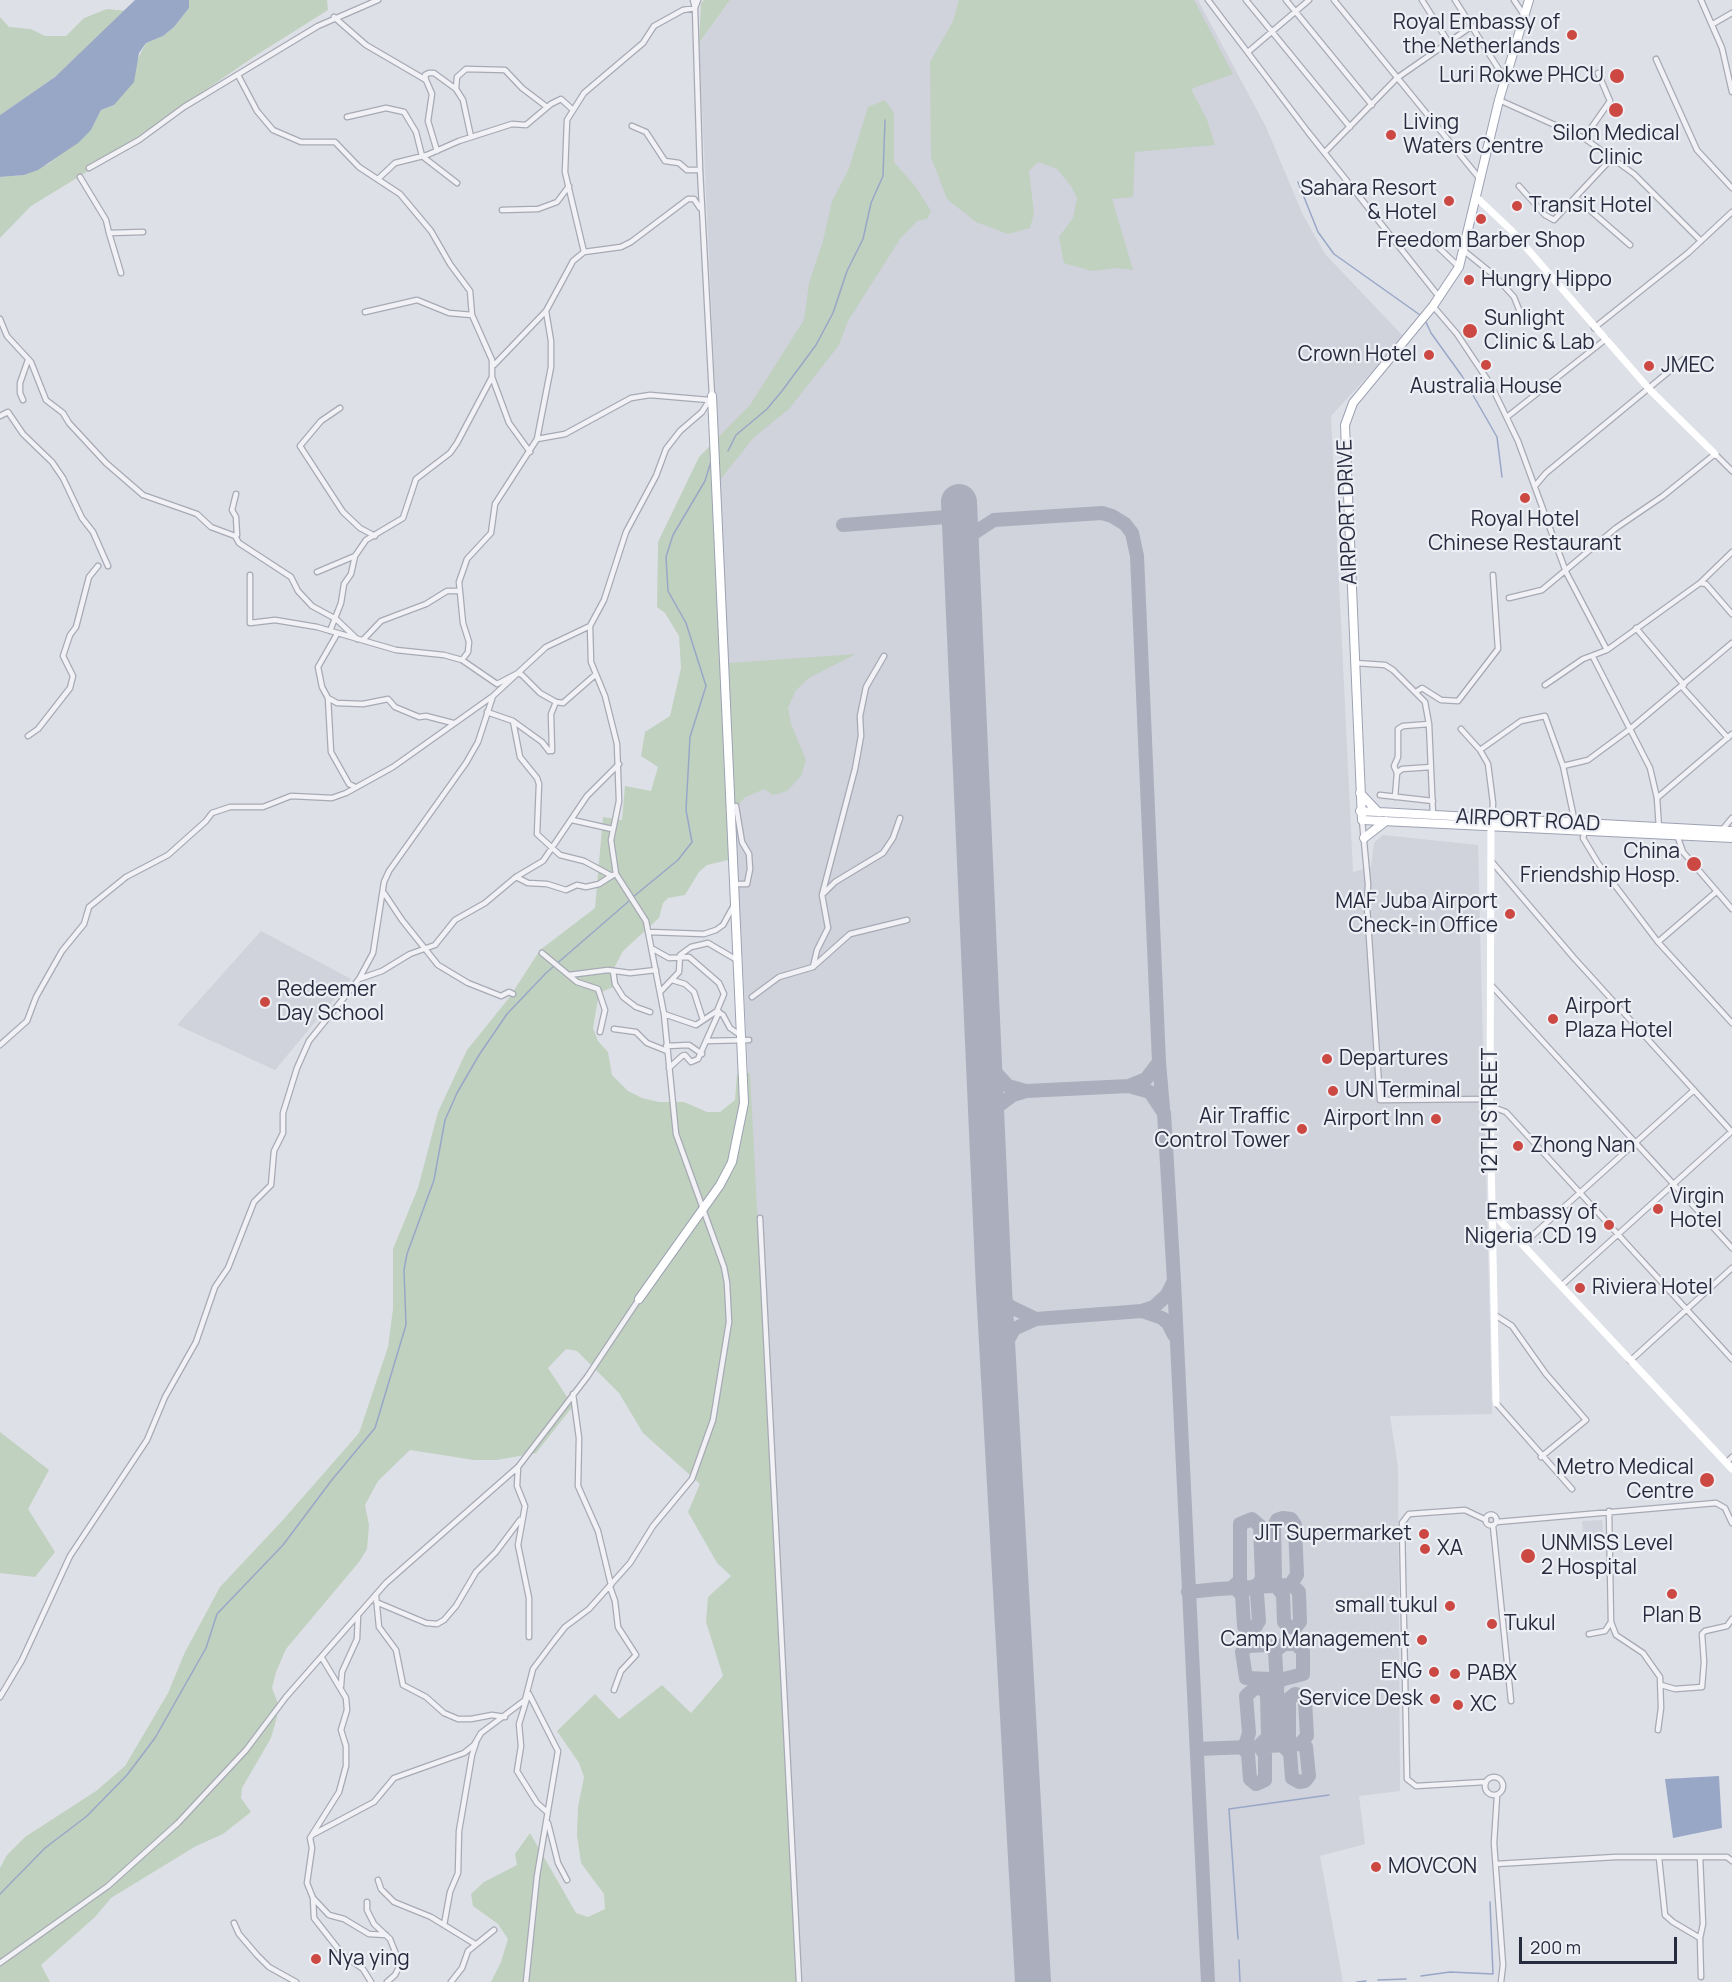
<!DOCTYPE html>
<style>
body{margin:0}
#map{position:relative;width:1732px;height:1982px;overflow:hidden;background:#dee0e7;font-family:Manrope,sans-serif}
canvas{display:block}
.scale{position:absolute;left:1519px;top:1937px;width:158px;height:27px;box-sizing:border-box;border:3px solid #272b3e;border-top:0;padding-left:8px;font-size:18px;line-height:21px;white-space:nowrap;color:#272b3e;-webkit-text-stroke:4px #edeff5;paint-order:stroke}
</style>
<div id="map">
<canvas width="1732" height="1982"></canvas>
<div class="scale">200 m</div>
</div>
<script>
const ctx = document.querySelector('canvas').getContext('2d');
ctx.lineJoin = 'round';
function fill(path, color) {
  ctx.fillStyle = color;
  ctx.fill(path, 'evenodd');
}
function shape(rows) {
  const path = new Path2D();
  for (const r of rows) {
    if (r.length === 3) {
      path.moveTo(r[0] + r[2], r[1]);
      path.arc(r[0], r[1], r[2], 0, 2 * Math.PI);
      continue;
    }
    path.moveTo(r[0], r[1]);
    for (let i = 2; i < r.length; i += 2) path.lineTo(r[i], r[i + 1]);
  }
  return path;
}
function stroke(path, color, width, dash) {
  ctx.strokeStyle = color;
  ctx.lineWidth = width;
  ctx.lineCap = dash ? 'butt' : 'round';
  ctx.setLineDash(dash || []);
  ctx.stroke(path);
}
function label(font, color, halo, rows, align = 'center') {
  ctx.font = font + ' Manrope,sans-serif';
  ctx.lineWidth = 4.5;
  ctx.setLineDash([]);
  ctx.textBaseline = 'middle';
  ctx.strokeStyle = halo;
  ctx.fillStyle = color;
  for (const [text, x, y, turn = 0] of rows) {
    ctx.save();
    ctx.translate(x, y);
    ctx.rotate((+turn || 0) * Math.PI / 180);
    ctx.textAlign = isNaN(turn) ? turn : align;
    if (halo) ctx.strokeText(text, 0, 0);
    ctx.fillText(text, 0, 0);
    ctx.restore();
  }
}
const built = shape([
 [730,0,1198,0,1266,127,1303,215,1325,254,1404,337,1331,416,1353,872,1371,867,1374,843,1383,835,1478,845,1492,1414,1390,1416,1398,1467,1400,1791,1359,1796,1365,1844,1320,1856,1343,1982,797,1982,737,858,699,43],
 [261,931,351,979,275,1070,177,1025],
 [1602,1520,1605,1548,1584,1549,1582,1521]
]);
const green = shape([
 [189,0,327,0,328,10,255,56,85,173,31,206,0,238,0,177,24,175,48,164,91,130,101,110,114,105,146,43,163,36,174,27,189,8],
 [704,0,730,0,699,43,701,3],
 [959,0,1194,0,1233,74,1191,89,1207,120,1215,145,1135,152,1133,197,1112,199,1133,270,1117,268,1092,271,1064,263,1059,237,1073,218,1077,198,1071,186,1057,169,1038,162,1029,171,1034,213,1030,228,1008,234,976,222,947,199,931,157,930,62,953,21],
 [107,9,127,11,55,77,0,115,0,17,9,27,31,29,45,36,66,36,84,18],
 [885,100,894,113,894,162,915,186,931,211,927,219,917,221,900,239,848,321,839,345,789,409,754,437,720,480,729,663,856,654,809,678,796,690,788,708,791,724,806,760,801,776,787,791,773,795,764,789,744,798,735,809,737,858,707,865,699,872,685,895,668,898,663,903,659,918,623,951,614,968,616,986,599,993,593,1028,598,1041,608,1052,612,1075,628,1091,642,1098,659,1102,684,1102,707,1112,720,1112,735,1100,737,1074,750,1073,797,1982,491,1982,501,1962,508,1939,498,1924,473,1906,471,1894,484,1882,517,1865,515,1854,530,1833,576,1913,588,1917,605,1909,604,1894,581,1863,577,1835,578,1807,584,1777,579,1763,557,1731,595,1694,619,1719,662,1685,691,1713,723,1676,706,1622,708,1597,731,1576,717,1563,688,1512,700,1484,643,1433,619,1393,577,1351,566,1349,548,1368,573,1406,536,1453,497,1460,474,1460,410,1450,378,1481,365,1505,369,1525,367,1549,359,1562,286,1649,276,1672,272,1688,277,1701,277,1717,271,1738,242,1788,241,1798,251,1812,223,1834,196,1846,111,1898,95,1917,41,1965,50,1982,0,1982,0,1868,7,1855,25,1837,96,1791,125,1766,168,1693,185,1652,220,1587,282,1521,359,1433,388,1347,393,1309,393,1249,418,1188,438,1112,467,1050,509,998,540,950,595,908,603,817,622,820,625,786,651,791,658,767,641,756,645,732,670,716,681,668,679,636,665,613,657,607,658,542,699,457,750,405,804,320,809,283,823,241,832,201,848,171,868,107],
 [0,1432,49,1470,28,1509,55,1552,35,1577,0,1573]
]);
const water = shape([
 [135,0,189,0,189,8,174,27,163,36,146,43,139,53,134,82,114,105,101,110,91,130,78,143,38,170,24,175,0,177,0,115,55,77],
 [1719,1776,1722,1828,1673,1838,1665,1779]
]);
const stream = shape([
 [1298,182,1318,232,1334,254,1420,315],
 [1425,320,1431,333,1462,376,1497,437,1502,477],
 [728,451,736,435,767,409,782,391,816,345,833,313,847,271,863,239,871,203,883,176,885,120],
 [633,897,678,860,692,842,686,810,690,737,706,686,686,623,668,591,666,557,673,535,705,481,712,458],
 [0,1894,45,1848,87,1816,127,1775,155,1738,206,1648,217,1614,283,1545,331,1481,375,1428,406,1325,404,1270,407,1254,434,1180,445,1120,457,1093,479,1055,507,1014,546,973,629,901],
 [1238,1939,1229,1809,1329,1795],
 [1239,1960,1240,1982],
 [1421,1976,1450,1972,1493,1974,1490,1902],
 [1378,1980,1406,1979],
 [1357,1982,1366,1981]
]);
const taxiway = shape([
 [843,525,959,516],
 [962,551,974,533,994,520,1102,513,1112,516,1125,524,1132,533,1137,556,1159,1062,1146,1079,1129,1086,1026,1091,1013,1095,997,1107,988,1122],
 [984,1060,1008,1086,1026,1091],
 [1159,1062,1163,1108],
 [1174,1281,1208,1982],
 [994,1289,1009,1306,1036,1319],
 [1142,1311,1162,1318,1168,1323,1174,1335],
 [999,1356,1014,1329,1036,1319,1142,1311,1154,1307,1167,1295,1174,1281,1164,1113,1150,1092,1129,1086],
 [1266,1586,1275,1578,1274,1527,1277,1520,1283,1518,1291,1519,1295,1525,1297,1575,1290,1585],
 [1231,1588,1240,1581,1240,1524,1252,1519,1260,1526,1262,1578,1258,1585,1252,1587,1257,1594,1259,1621,1254,1629,1244,1626,1242,1595,1235,1588],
 [1188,1592,1218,1589,1290,1585,1294,1587,1299,1592,1300,1622,1296,1627,1289,1627,1284,1622,1283,1595,1276,1586],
 [1275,1651,1284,1644,1296,1644,1303,1651,1303,1674,1280,1680,1277,1686],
 [1256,1687,1264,1690,1267,1695,1268,1737,1259,1746,1265,1754,1265,1780,1256,1784,1250,1779,1248,1754,1242,1747,1246,1743,1249,1733,1246,1696,1256,1687],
 [1282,1745,1289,1737,1289,1699,1295,1694,1302,1696,1305,1701,1307,1736,1300,1744],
 [1268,1746,1275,1742,1278,1734,1277,1686,1275,1651,1268,1645,1247,1646,1242,1652,1246,1678,1271,1679,1277,1686],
 [1268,1746,1300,1744,1306,1747,1309,1776,1305,1781,1299,1782,1292,1778,1290,1753,1282,1745],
 [1197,1749,1249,1747]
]);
const runway = shape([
 [959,502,994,1289,1033,1982]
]);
const street = shape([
 [1208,0,1308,132,1440,298],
 [1246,0,1350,127],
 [1286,0,1372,105],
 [1334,0,1480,179],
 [1422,0,1449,43],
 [1455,0,1505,79],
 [1514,0,1524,15],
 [1701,0,1722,48,1732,92],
 [334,17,366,45,426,80],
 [1713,24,1732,13],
 [1248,52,1309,0],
 [1656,59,1697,150,1732,188],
 [238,75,257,111,273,130,301,142,335,142,359,167,400,194,431,231,450,264,470,291,472,315,492,360,492,377,509,423,530,452],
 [456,89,457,77,466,69,505,70,522,88,547,107],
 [1499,100,1584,138,1634,174,1701,241],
 [347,117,386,108,404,112,416,132,422,156,457,183],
 [632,126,646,132,665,161,679,163,687,170,700,170],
 [1584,138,1610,101,1598,73],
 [437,151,428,121,432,94,426,80,425,75,429,73,434,73,456,89,463,100,471,137],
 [1325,152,1397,78,1472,26],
 [89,168,139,140,184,107,318,26,378,0],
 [80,177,106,220,109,233,143,232],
 [378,179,395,163,427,155,459,141,512,124,526,125,551,104,561,99,572,109],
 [1519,186,1545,215,1554,220,1612,158],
 [1576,198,1630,245],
 [502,210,538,209,557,202,569,186],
 [109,233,121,273],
 [1430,234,1438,247,1459,267],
 [1463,250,1495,276,1514,297,1520,312],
 [584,252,621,247,631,242,688,199,694,199,700,208],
 [1433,306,1457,334,1491,385,1518,441,1566,572,1607,650],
 [365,312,417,300,449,313,472,315],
 [0,319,7,336,31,362,46,400,63,413,69,423,106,463,143,495,197,514,211,527,235,536,239,543,291,577,298,591,312,606,336,619,357,639],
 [1594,328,1688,253,1732,212],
 [494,365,546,311],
 [23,400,20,393,20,383,28,360],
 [340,408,321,421,300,446,343,512,360,528,375,536],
 [0,416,8,412,23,434,52,462,63,478,82,518,93,532,108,566],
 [1507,417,1606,339],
 [537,439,565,434,631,398,650,395,709,400],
 [1535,486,1546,473,1684,359],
 [236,494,232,510,236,517,237,535],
 [317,572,355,556,366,540,403,518,416,479,450,453,457,443,492,377],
 [250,575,250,623,275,620,317,627,396,650,444,655,462,660,497,684,518,673,522,675,540,693,556,702,551,714,552,751],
 [1700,583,1732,552],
 [1509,598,1542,590,1616,528,1663,496,1715,454,1732,471],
 [1636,628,1684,685],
 [330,631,341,603,344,584,351,574,355,556],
 [337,634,318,667,322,687,328,698,331,752,349,784,355,787],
 [363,640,381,621,426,604,447,591,458,591],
 [1593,657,1650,768,1657,798,1659,828],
 [462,660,468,652,469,642,463,623,459,582,467,559,491,533,495,504,537,439,551,367,551,341,546,311,573,261,584,252,565,172,567,120,584,93,643,43,654,26,683,10,695,8,693,0],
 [1355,663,1385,665,1393,670,1425,702,1429,724,1433,815],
 [1545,685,1583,659,1607,650,1700,583,1706,584,1732,614],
 [1682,687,1728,738],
 [1416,692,1422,688,1441,700,1458,701,1498,649,1493,575],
 [328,698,337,703,363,704,388,699,395,707,419,717,426,716,453,723],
 [556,702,563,703,595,675],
 [487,712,513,721,542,742,549,751],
 [513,721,520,757,537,778,539,784,537,834,560,855,584,861,612,876],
 [1461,729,1480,750,1488,764,1493,803,1492,819],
 [28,736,38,729,70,688,73,676,63,656,70,635,76,627,89,577,98,566],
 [1480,750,1521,721,1545,716,1563,766,1575,823],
 [1563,766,1588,760,1630,729,1732,643],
 [1397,773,1402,769,1431,767],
 [1380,795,1433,801],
 [1395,797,1397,773,1394,766,1398,757,1398,729,1403,726,1429,724],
 [1657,798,1732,734],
 [736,806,742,842,749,854,750,869,747,884,739,884],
 [572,820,612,829],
 [1362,820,1368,884,1367,907,1380,1100,1491,1099],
 [1722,830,1732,818],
 [1585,831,1583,838,1598,863,1658,942,1732,1023],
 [1677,835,1683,852,1732,909],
 [1492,862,1574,958,1732,1132],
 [516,877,528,883,547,884,566,890,577,885,586,887,599,884,613,875],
 [384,893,402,920,438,965,468,983,501,996,509,992,513,994],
 [822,895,855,769,861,736,860,716,866,687,884,656],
 [649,932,704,934,716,930,723,925,734,905],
 [1658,942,1716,892],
 [653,949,669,958,689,957,719,983,724,994,717,1011],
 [542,953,577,982,598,989,605,1010,600,1032],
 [813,967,817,950,828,928,822,895,835,882,883,853,893,838,900,818],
 [613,971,615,984,623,997,636,1007,650,1012],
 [569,975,608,970,630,973,656,970],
 [359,979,382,971,410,954,435,945,455,920,485,903,516,877,543,861,587,796,619,764],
 [672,980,685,984,694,992,703,1020],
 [1492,986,1732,1248],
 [661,991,679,972,680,955,691,947,708,943,737,960],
 [752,997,779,977,813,967,850,934,907,920],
 [664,1014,696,1025,717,1011,723,1015,730,1028,740,1035],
 [614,1029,636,1032,647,1043,667,1051],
 [706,1041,719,1012],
 [0,1045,27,1021,36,997,62,951,84,924,89,907,126,877,168,855,206,821,212,813,230,807,263,807,291,796,332,798,346,793,393,767,493,696],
 [666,1046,689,1045,702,1054],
 [669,1068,682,1056,685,1055,691,1062,698,1059,706,1041,749,1040],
 [1490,1106,1506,1112,1732,1359],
 [760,1218,799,1982],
 [1523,1244,1694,1090],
 [1562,1285,1731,1132],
 [1495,1315,1512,1326,1546,1374,1586,1420,1541,1457],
 [1630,1361,1732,1268],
 [573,1394,579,1438,578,1486,598,1531,611,1585],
 [1496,1403,1572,1489],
 [1727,1462,1732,1457],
 [518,1467,517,1486,525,1506,518,1545,529,1598,529,1637],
 [1609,1511,1611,1622,1616,1635,1643,1653,1660,1677,1661,1708,1658,1730],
 [1491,1520,5.5],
 [1497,1522,1716,1503,1725,1508,1732,1523],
 [1493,1526,1511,1701],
 [610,1587,615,1601,618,1627,636,1655,621,1671,614,1690],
 [376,1596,379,1627,396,1650,403,1685,426,1697,444,1713,458,1719,471,1719,492,1715,505,1717],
 [376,1602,426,1623,437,1624,444,1620,456,1606,476,1572,496,1552,520,1520],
 [1589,1634,1605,1631,1611,1622],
 [322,1658,346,1698,347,1710,341,1730,346,1746,346,1766,339,1792,310,1838,312,1848,307,1883,313,1898,329,1915,344,1919,369,1934,386,1935],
 [1661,1685,1675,1689,1702,1687,1704,1662,1702,1634,1705,1631,1727,1626,1732,1619],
 [341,1686,342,1672,357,1639,358,1615],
 [0,1697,22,1660,70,1556,147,1440,165,1397,196,1342,215,1287,228,1268,254,1202,271,1185,274,1151,283,1133,283,1113,297,1068,309,1041,359,979,373,953,384,882,389,871,466,763,478,742,493,696,546,647,590,626,604,600,626,532,656,476,666,449,680,431,702,412,712,396,700,170,695,8,698,0],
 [527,1698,519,1724,521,1746,517,1771,537,1803,547,1812],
 [1494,1786,9],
 [1485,1782,1416,1786,1407,1779,1402,1523,1409,1514,1465,1510,1486,1520],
 [1497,1796,1494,1843,1503,1965,1501,1982],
 [548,1823,558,1863,567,1880],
 [312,1835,374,1802,394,1778,464,1753,474,1745,481,1733,525,1700,533,1669,554,1641,565,1627,589,1609,630,1563,653,1526,692,1479,713,1420,729,1322,727,1283,724,1267,676,1134,664,1014,646,921,616,874,611,840,619,801,617,744,605,696,591,662,590,626],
 [1700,1857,1703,1924,1700,1938,1701,1977],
 [1659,1858,1665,1915,1673,1922,1700,1938],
 [1496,1864,1616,1857,1727,1857,1732,1861],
 [378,1880,381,1889,394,1902,431,1917,475,1944],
 [313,1898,314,1918,343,1955,363,1969,371,1982],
 [367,1902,367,1910,374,1924,390,1939,398,1959,399,1967,395,1975,387,1982],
 [234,1923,239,1934,257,1955,269,1967,296,1982],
 [444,1925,450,1892,458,1873,459,1831,472,1755,476,1743],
 [0,1963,108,1886,178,1823,246,1750,286,1697,386,1583,518,1467,587,1377,639,1299],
 [451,1982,462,1968,468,1951,494,1930],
 [526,1982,537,1876,558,1751,529,1694]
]);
const secondary = shape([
 [1476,197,1511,230,1650,390,1715,454],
 [1491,821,1490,1106,1496,1403],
 [1492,1212,1732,1469]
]);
const primary = shape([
 [1529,0,1499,100,1459,267,1433,306,1353,403,1345,425,1362,820,1732,838],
 [1360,793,1378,812],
 [1360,811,1732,831],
 [1364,838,1386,821],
 [639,1299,720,1185,732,1162,744,1103,712,396]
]);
const markers = [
 [1572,35,6,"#cc4943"],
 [1617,76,8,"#cc4943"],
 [1616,110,8,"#cc4943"],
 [1391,135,6,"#cc4943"],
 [1449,201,6,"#cc4943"],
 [1517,206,6,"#cc4943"],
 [1481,219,6,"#cc4943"],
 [1469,280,6,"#cc4943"],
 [1470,331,8,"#cc4943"],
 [1429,355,6,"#cc4943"],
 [1486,365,6,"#cc4943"],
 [1649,366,6,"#cc4943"],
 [1525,498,6,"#cc4943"],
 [1694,864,8,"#cc4943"],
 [1510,914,6,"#cc4943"],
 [265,1002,6,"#cc4943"],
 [1553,1019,6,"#cc4943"],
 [1327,1059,6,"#cc4943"],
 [1333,1091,6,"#cc4943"],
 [1436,1119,6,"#cc4943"],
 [1302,1129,6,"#cc4943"],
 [1518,1146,6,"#cc4943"],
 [1658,1209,6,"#cc4943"],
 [1609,1225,6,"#cc4943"],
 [1580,1288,6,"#cc4943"],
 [1707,1480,8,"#cc4943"],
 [1424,1534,6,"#cc4943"],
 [1425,1549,6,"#cc4943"],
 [1528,1556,8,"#cc4943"],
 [1672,1594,6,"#cc4943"],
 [1450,1606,6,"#cc4943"],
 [1492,1624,6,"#cc4943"],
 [1422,1640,6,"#cc4943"],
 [1434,1672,6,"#cc4943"],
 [1455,1674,6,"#cc4943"],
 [1435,1699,6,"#cc4943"],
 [1458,1705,6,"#cc4943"],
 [1376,1867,6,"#cc4943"],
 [316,1959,6,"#cc4943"]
];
const poiNames = [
 ["Royal Embassy of",1560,23,"right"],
 ["the Netherlands",1560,47,"right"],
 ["Luri Rokwe PHCU",1604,76,"right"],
 ["Living",1403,123],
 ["Waters Centre",1403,147],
 ["Silon Medical",1616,134,"center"],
 ["Clinic",1616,158,"center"],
 ["Sahara Resort",1437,189,"right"],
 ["& Hotel",1437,213,"right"],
 ["Transit Hotel",1529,206],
 ["Freedom Barber Shop",1481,241,"center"],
 ["Hungry Hippo",1481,280],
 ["Sunlight",1484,319],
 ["Clinic & Lab",1484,343],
 ["Crown Hotel",1417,355,"right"],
 ["JMEC",1661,366],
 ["Australia House",1486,387,"center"],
 ["Royal Hotel",1525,520,"center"],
 ["Chinese Restaurant",1525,544,"center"],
 ["China",1680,852,"right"],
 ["Friendship Hosp.",1680,876,"right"],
 ["MAF Juba Airport",1498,902,"right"],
 ["Check-in Office",1498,926,"right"],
 ["Redeemer",277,990],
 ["Day School",277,1014],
 ["Airport",1565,1007],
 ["Plaza Hotel",1565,1031],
 ["Departures",1339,1059],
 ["UN Terminal",1345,1091],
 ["Air Traffic",1290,1117,"right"],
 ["Control Tower",1290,1141,"right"],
 ["Airport Inn",1424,1119,"right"],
 ["Zhong Nan",1530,1146],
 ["Virgin",1670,1197],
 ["Hotel",1670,1221],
 ["Embassy of",1597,1213,"right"],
 ["Nigeria .CD 19",1597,1237,"right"],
 ["Riviera Hotel",1592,1288],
 ["Metro Medical",1694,1468,"right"],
 ["Centre",1694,1492,"right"],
 ["JIT Supermarket",1412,1534,"right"],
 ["UNMISS Level",1541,1544],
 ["2 Hospital",1541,1568],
 ["XA",1437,1549],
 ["small tukul",1438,1606,"right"],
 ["Plan B",1672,1616,"center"],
 ["Tukul",1504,1624],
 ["Camp Management",1410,1640,"right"],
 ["ENG",1422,1672,"right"],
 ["PABX",1467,1674],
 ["Service Desk",1423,1699,"right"],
 ["XC",1470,1705],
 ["MOVCON",1388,1867],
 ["Nya ying",328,1959]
];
const streetNames = [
 ["AIRPORT DRIVE",1348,512,-92],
 ["AIRPORT ROAD",1528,821,3],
 ["12TH STREET",1491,1111,-90]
];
fill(built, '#d0d2dc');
fill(green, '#c0d1bf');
fill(water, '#99a7c7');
stroke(stream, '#99a7c7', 1.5);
stroke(taxiway, '#abaebc', 14);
stroke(runway, '#abaebc', 36);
stroke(street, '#a7aab4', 7);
stroke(primary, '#9da2b3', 10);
stroke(street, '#f1f1f6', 4.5);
stroke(secondary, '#fff', 7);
stroke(primary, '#fff', 8);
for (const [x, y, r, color] of markers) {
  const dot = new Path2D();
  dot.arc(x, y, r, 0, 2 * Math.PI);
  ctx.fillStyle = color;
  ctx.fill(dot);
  stroke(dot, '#edeff5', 2);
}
label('21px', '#272b3e', '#edeff5', poiNames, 'left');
label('21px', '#272b3e', '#edeff5', streetNames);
</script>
